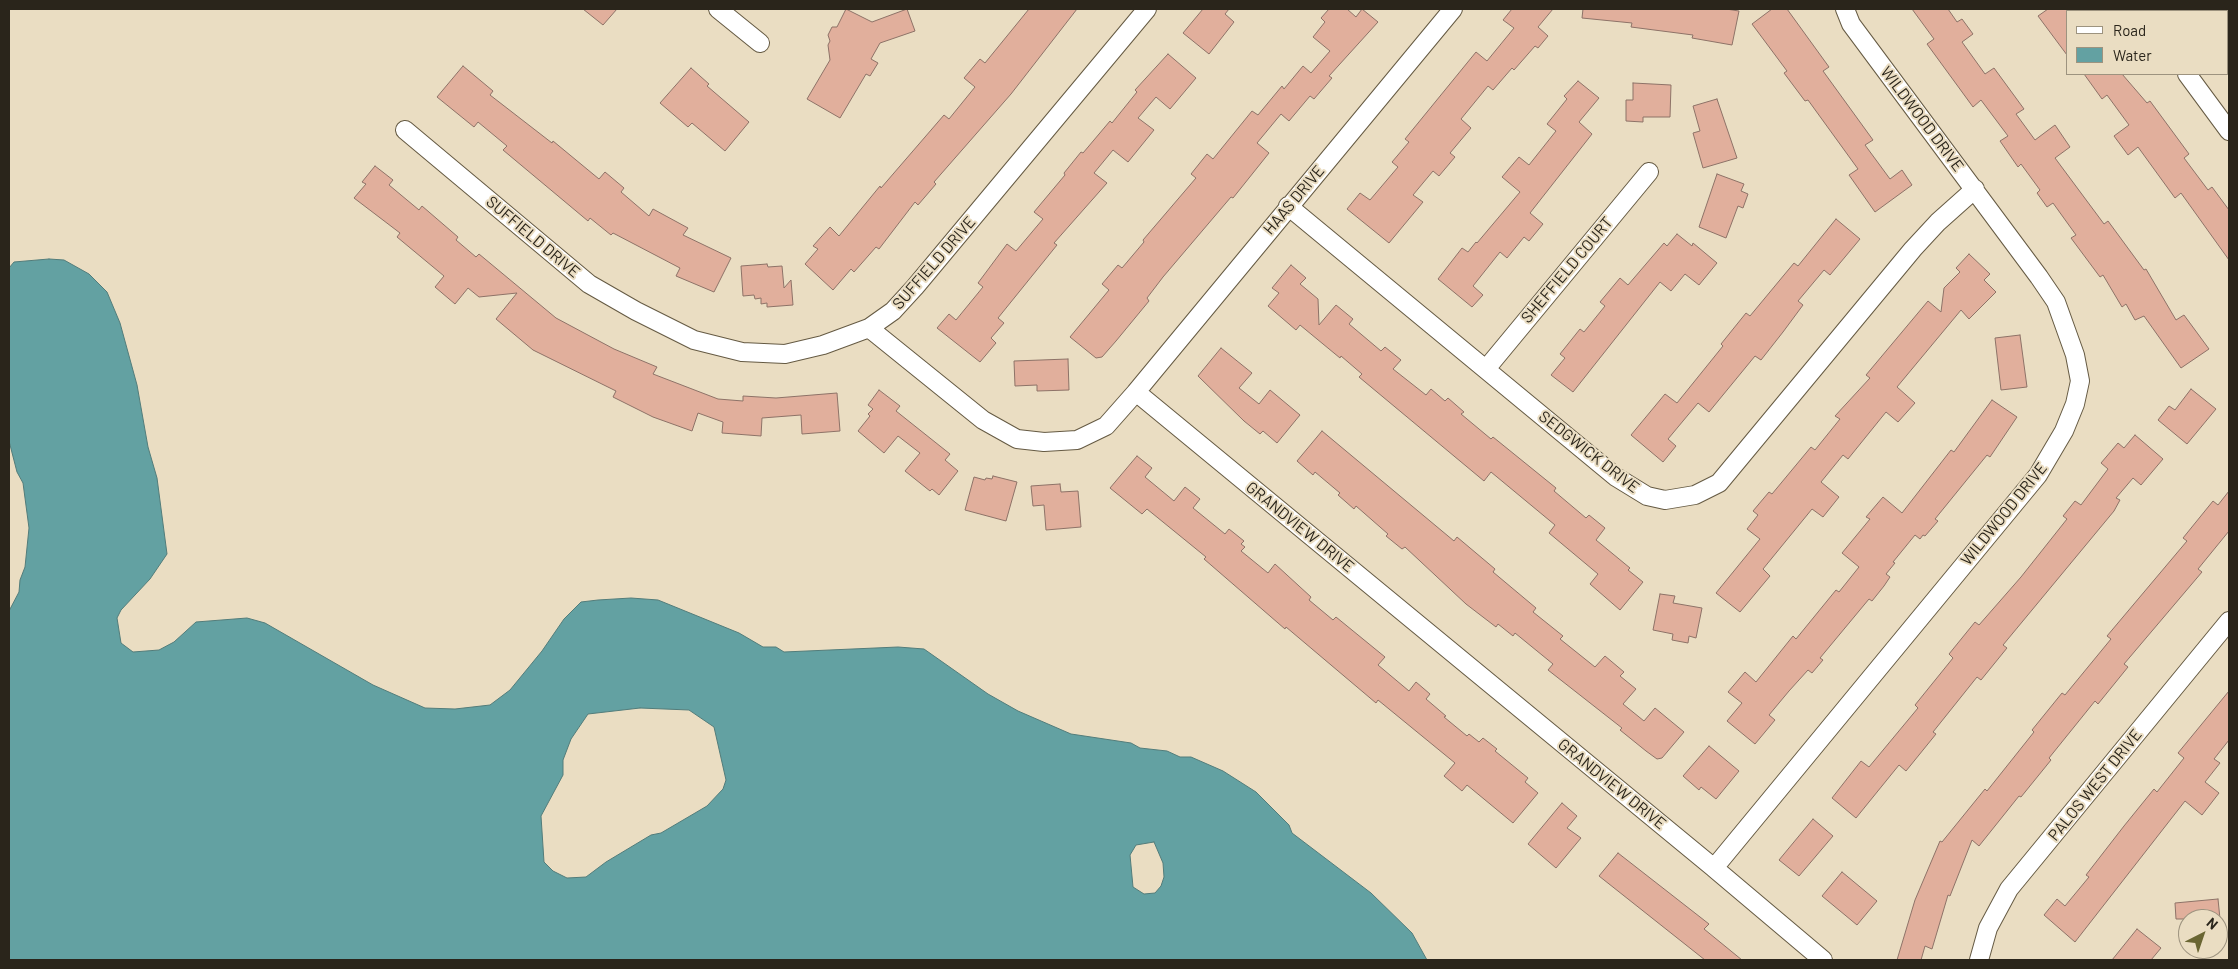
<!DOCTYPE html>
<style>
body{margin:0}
#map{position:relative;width:2238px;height:969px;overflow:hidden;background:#eaddc2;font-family:Barlow,sans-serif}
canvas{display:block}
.frame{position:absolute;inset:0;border:10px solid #2a251b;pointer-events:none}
.legend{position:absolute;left:2066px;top:10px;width:162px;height:65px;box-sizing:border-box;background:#eaddc2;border:1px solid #9d937f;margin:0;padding:6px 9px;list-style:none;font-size:15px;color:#2a251b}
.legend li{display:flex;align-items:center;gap:10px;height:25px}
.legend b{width:25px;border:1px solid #9d937f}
.north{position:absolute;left:2178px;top:909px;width:50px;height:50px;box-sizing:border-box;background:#eaddc2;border:1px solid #9d937f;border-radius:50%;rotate:41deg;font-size:14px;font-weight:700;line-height:20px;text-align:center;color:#2a251b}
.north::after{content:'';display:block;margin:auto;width:18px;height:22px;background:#6a6633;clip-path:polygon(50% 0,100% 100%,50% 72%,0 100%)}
</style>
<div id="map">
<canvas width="2238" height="969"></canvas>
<div class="frame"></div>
<ul class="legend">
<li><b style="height:6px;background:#fff"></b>Road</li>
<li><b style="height:14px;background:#63a1a2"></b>Water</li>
</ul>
<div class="north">N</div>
</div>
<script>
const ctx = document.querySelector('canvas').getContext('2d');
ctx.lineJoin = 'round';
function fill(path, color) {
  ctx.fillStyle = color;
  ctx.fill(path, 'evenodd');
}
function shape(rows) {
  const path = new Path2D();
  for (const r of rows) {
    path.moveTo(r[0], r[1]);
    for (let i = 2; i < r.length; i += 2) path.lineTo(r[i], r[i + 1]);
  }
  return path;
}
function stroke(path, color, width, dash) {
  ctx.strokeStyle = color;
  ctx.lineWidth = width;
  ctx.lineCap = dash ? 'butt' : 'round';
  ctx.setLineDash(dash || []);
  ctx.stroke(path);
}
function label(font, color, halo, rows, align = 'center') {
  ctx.font = font + ' Barlow,sans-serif';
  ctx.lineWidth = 4;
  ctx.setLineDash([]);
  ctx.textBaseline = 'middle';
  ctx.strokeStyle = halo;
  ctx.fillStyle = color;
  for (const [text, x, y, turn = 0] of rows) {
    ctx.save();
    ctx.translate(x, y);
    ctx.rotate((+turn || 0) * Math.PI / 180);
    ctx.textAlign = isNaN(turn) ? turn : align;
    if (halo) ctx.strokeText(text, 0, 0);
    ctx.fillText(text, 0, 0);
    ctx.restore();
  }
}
const water = shape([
 [49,259,64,260,89,274,107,292,120,323,137,385,148,447,157,478,167,554,150,579,121,610,117,618,121,643,133,652,159,650,174,642,196,622,247,618,265,623,373,685,425,708,455,709,490,705,510,690,542,651,564,619,581,602,598,600,631,598,658,600,739,633,763,647,776,647,784,652,898,647,924,649,988,694,1018,711,1071,734,1131,743,1140,748,1167,751,1180,757,1191,757,1223,771,1256,792,1289,825,1292,833,1371,893,1412,933,1427,960,9,960,9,611,19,592,20,580,25,567,29,528,23,483,17,472,9,441,9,268,14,262,49,259],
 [640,708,689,710,714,727,726,780,723,789,707,806,661,833,651,835,606,862,586,877,567,878,553,871,544,862,541,816,563,775,563,760,571,739,588,714,640,708],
 [1154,842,1163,863,1164,877,1161,886,1155,893,1144,894,1133,887,1130,855,1136,845,1154,842]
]);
const building = shape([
 [583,9,617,9,603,25,583,9],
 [846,9,872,22,907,9,915,31,880,43,871,59,878,63,870,76,866,74,840,118,807,99,830,60,828,45,830,41,828,35,832,27,837,27,846,9],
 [1029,9,1077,9,1011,94,934,182,936,184,918,205,915,202,879,249,876,247,854,272,851,269,833,290,805,264,818,249,813,246,830,227,839,236,880,186,881,188,944,115,949,119,975,87,964,78,980,59,985,63,1029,9],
 [1203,9,1229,9,1225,14,1234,22,1209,54,1183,33,1203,9],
 [1329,9,1347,9,1356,17,1362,9,1378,22,1329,76,1332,78,1314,99,1310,96,1289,121,1281,114,1257,143,1269,153,1233,198,1231,197,1163,277,1147,298,1149,301,1116,341,1102,357,1096,358,1070,337,1109,290,1102,284,1118,265,1122,268,1144,242,1143,240,1196,178,1191,174,1207,154,1213,159,1252,111,1258,115,1282,86,1284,89,1303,66,1311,73,1330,51,1313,37,1325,22,1321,18,1329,9],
 [1512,9,1553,9,1538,27,1548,36,1538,48,1535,46,1514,70,1512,68,1493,90,1488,86,1461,119,1471,128,1450,153,1455,157,1439,176,1433,171,1413,195,1423,202,1389,243,1347,209,1360,193,1370,200,1398,167,1392,162,1409,142,1405,139,1476,52,1487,61,1514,28,1503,20,1512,9],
 [1583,9,1726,9,1739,11,1732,45,1692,38,1693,35,1631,27,1632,23,1582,18,1583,9],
 [1772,9,1787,9,1829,67,1823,71,1873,140,1865,145,1890,179,1902,170,1912,185,1875,212,1849,175,1858,169,1808,100,1805,101,1784,73,1787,71,1752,24,1772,9],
 [1912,9,1948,9,1957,22,1962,19,1973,34,1962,42,1985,74,1994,68,2024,109,2016,114,2035,140,2055,125,2070,147,2055,158,2104,224,2108,221,2144,270,2146,269,2176,320,2184,315,2209,349,2181,368,2144,316,2135,320,2126,304,2122,307,2103,275,2100,277,2071,238,2076,235,2053,203,2047,207,2037,193,2040,190,2021,164,2018,167,2000,141,2008,136,1981,100,1973,107,1927,44,1934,39,1912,9],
 [2048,9,2067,9,2067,55,2038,16,2048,9],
 [1168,54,1196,78,1170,109,1156,97,1138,118,1154,130,1128,162,1113,150,1094,173,1107,183,1054,243,1057,245,998,318,1004,323,991,338,996,343,980,362,937,328,949,314,956,320,983,287,978,283,1007,244,1016,251,1043,219,1034,212,1065,175,1064,173,1081,152,1083,153,1110,121,1112,123,1137,92,1135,90,1168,54],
 [463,66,493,91,490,95,552,143,553,141,599,179,605,172,624,188,621,192,649,216,653,209,688,228,683,235,731,258,714,292,676,276,680,268,613,233,611,235,590,218,588,221,503,150,507,146,478,122,474,127,437,97,463,66],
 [691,68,709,84,707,86,749,122,725,151,692,123,688,127,660,103,691,68],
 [2084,74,2122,74,2147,103,2150,101,2189,154,2184,158,2208,190,2212,187,2229,210,2229,260,2181,193,2175,198,2138,147,2128,155,2114,136,2129,125,2107,95,2102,99,2084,74],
 [1578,81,1599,98,1579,122,1592,134,1530,213,1543,224,1529,241,1524,237,1507,258,1500,252,1473,286,1483,295,1472,307,1438,279,1462,248,1468,252,1476,242,1477,243,1520,192,1502,177,1519,157,1529,165,1556,131,1547,124,1567,99,1564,96,1578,81],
 [1633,83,1671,85,1670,117,1643,117,1643,122,1626,121,1626,100,1633,100,1633,83],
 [1717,99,1737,158,1703,168,1693,133,1700,131,1693,106,1717,99],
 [375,166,393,180,389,185,419,210,422,206,458,237,456,240,476,257,479,254,556,318,614,349,657,367,653,374,718,399,743,401,743,396,776,398,837,393,840,431,802,434,801,415,762,418,761,436,722,433,723,422,698,413,692,431,653,417,613,397,616,391,533,350,496,319,517,293,479,297,468,288,455,304,435,287,444,276,397,237,400,233,354,198,366,184,362,182,375,166],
 [1717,174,1744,184,1741,191,1748,194,1743,208,1738,206,1726,238,1699,227,1717,174],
 [1836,219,1860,239,1830,275,1824,270,1798,301,1803,305,1783,332,1761,360,1755,356,1709,412,1698,403,1668,439,1676,446,1663,462,1631,435,1665,394,1677,403,1723,346,1721,344,1746,313,1750,316,1794,263,1798,266,1836,219],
 [1677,234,1692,246,1693,243,1717,263,1699,285,1685,274,1671,291,1660,282,1573,392,1551,375,1565,358,1560,354,1580,329,1584,332,1605,306,1600,302,1620,278,1628,285,1664,243,1667,246,1677,234],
 [1969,254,1990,274,1984,280,1996,292,1969,319,1961,310,1897,387,1915,403,1898,422,1886,412,1848,459,1843,455,1821,482,1839,497,1823,517,1812,509,1763,569,1770,576,1740,612,1716,593,1760,539,1747,529,1758,515,1753,511,1769,492,1772,494,1811,447,1815,450,1840,419,1835,416,1870,378,1866,375,1928,301,1941,312,1944,288,1960,272,1956,268,1969,254],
 [767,264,768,267,782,266,784,288,791,280,793,305,767,307,767,303,761,304,761,298,755,299,754,295,743,296,741,266,767,264],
 [1291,265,1306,278,1300,284,1318,299,1319,325,1336,305,1353,319,1349,324,1381,351,1385,347,1401,360,1393,369,1426,395,1431,389,1445,401,1448,398,1464,412,1461,414,1491,439,1493,437,1556,488,1554,491,1586,518,1589,515,1605,528,1596,540,1630,568,1628,570,1643,582,1620,610,1590,584,1598,574,1549,533,1555,525,1491,472,1484,481,1359,377,1362,374,1341,356,1340,358,1300,325,1296,330,1268,306,1279,293,1272,288,1291,265],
 [2020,335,2027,387,2001,390,1995,338,2020,335],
 [1221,348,1252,373,1239,388,1259,404,1270,390,1300,415,1277,443,1263,431,1260,434,1244,421,1198,376,1221,348],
 [1068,359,1069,390,1037,391,1037,385,1015,386,1014,361,1068,359],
 [2191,389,2216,409,2187,444,2158,420,2169,406,2175,410,2191,389],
 [879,390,900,406,896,411,950,454,945,460,958,471,939,495,932,489,930,491,905,471,920,453,898,436,884,453,858,431,870,416,868,414,873,409,868,405,879,390],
 [1992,400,2017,417,1990,457,1987,455,1935,519,1938,521,1925,536,1923,535,1920,539,1915,535,1893,562,1895,563,1886,574,1890,577,1884,586,1872,601,1869,599,1820,658,1823,660,1812,673,1808,670,1789,691,1769,715,1775,720,1755,744,1727,721,1742,703,1728,692,1745,672,1756,682,1793,636,1796,639,1836,590,1839,592,1859,567,1842,553,1870,519,1866,517,1883,497,1902,513,1951,450,1954,452,1992,400],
 [1322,431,1454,541,1457,537,1495,569,1493,572,1536,608,1533,612,1563,636,1560,639,1595,667,1605,656,1624,672,1620,676,1636,689,1623,704,1644,721,1655,708,1684,732,1662,758,1657,759,1646,751,1620,730,1622,728,1548,670,1553,664,1515,633,1513,636,1498,624,1496,627,1466,604,1405,547,1402,549,1386,536,1388,534,1356,506,1354,509,1338,495,1340,493,1315,472,1313,475,1297,461,1322,431],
 [2135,435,2163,459,2141,485,2133,478,2116,498,2120,500,2114,511,2003,645,2007,648,1981,680,1977,677,1933,732,1936,734,1906,771,1899,765,1856,818,1832,798,1861,761,1869,767,1918,708,1915,705,1953,658,1949,654,1975,622,1979,625,2021,577,2067,519,2063,516,2075,501,2081,505,2108,469,2101,463,2118,443,2124,448,2135,435],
 [1137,456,1152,468,1145,477,1174,501,1185,487,1200,499,1193,508,1225,534,1229,529,1244,541,1241,544,1245,547,1241,551,1268,573,1275,564,1311,597,1309,600,1333,620,1336,617,1385,657,1378,665,1409,691,1416,682,1430,694,1426,699,1446,716,1444,717,1467,736,1469,734,1479,742,1483,738,1497,749,1495,751,1528,778,1525,782,1538,793,1513,823,1467,785,1462,791,1444,776,1455,763,1378,700,1376,703,1286,627,1285,629,1204,559,1206,557,1147,509,1142,514,1110,488,1137,456],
 [993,476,1017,482,1006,521,965,510,974,477,985,480,986,478,992,479,993,476],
 [1060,484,1061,492,1078,491,1081,527,1046,530,1044,505,1033,506,1031,486,1060,484],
 [2229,491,2229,531,2198,569,2202,572,2124,664,2128,667,2098,704,2095,701,2049,758,2051,760,2021,797,2019,796,1979,846,1972,840,1950,896,1948,895,1932,949,1925,946,1921,960,1897,960,1915,900,1940,841,1942,842,1985,789,1987,791,2034,732,2032,730,2062,693,2065,695,2111,639,2107,636,2187,541,2183,538,2213,501,2218,505,2229,491],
 [1660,594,1675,596,1673,603,1702,608,1696,638,1689,636,1688,643,1672,640,1673,634,1653,630,1660,594],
 [2229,691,2229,740,2214,759,2220,763,2205,782,2219,793,2202,815,2185,801,2075,942,2044,915,2057,899,2065,906,2089,877,2086,875,2124,826,2154,789,2157,792,2184,758,2178,753,2229,691],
 [1709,746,1739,771,1716,799,1701,787,1699,790,1683,776,1709,746],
 [1562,803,1577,816,1567,828,1581,838,1556,868,1528,844,1562,803],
 [1813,819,1833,836,1799,876,1779,860,1813,819],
 [1618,853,1709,924,1704,929,1742,960,1705,960,1599,876,1618,853],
 [1842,872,1877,901,1857,925,1822,896,1842,872],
 [2218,899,2220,919,2176,919,2175,903,2218,899],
 [2137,929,2161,948,2151,960,2112,960,2137,929]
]);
const street = shape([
 [718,9,760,43],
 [2139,9,2141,11],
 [2187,74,2229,131],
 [405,130,589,284,636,311,694,340,742,352,785,354,823,345,869,328,893,311,915,287,1147,9],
 [1288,206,1616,477,1647,496,1665,500,1695,495,1719,483,1913,249,1938,222,1975,189],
 [869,328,983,420,1017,439,1044,442,1077,440,1106,426,1136,392,1714,868],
 [1486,369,1649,172],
 [1136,392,1453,9],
 [1823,960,1714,868,2038,475,2064,431,2075,404,2080,381,2075,355,2056,302,2039,277,1851,24,1845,9],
 [1979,960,1988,928,2009,889,2229,621]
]);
const streetNames = [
 ["WILDWOOD DRIVE",1922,119,53],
 ["HAAS DRIVE",1294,200,-50],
 ["SUFFIELD DRIVE",533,237,40],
 ["SUFFIELD DRIVE",934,263,-49],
 ["SHEFFIELD COURT",1567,270,-50],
 ["SEDGWICK DRIVE",1589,452,38],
 ["WILDWOOD DRIVE",2004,514,-51],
 ["GRANDVIEW DRIVE",1300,527,39],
 ["GRANDVIEW DRIVE",1612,784,39],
 ["PALOS WEST DRIVE",2095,785,-51]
];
fill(water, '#63a1a2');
stroke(water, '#527c7a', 1);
fill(building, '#e1af9c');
stroke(building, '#8d7267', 1);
stroke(street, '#655a43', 20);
stroke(street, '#fff', 18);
label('16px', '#2a251b', '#eaddc2', streetNames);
</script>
